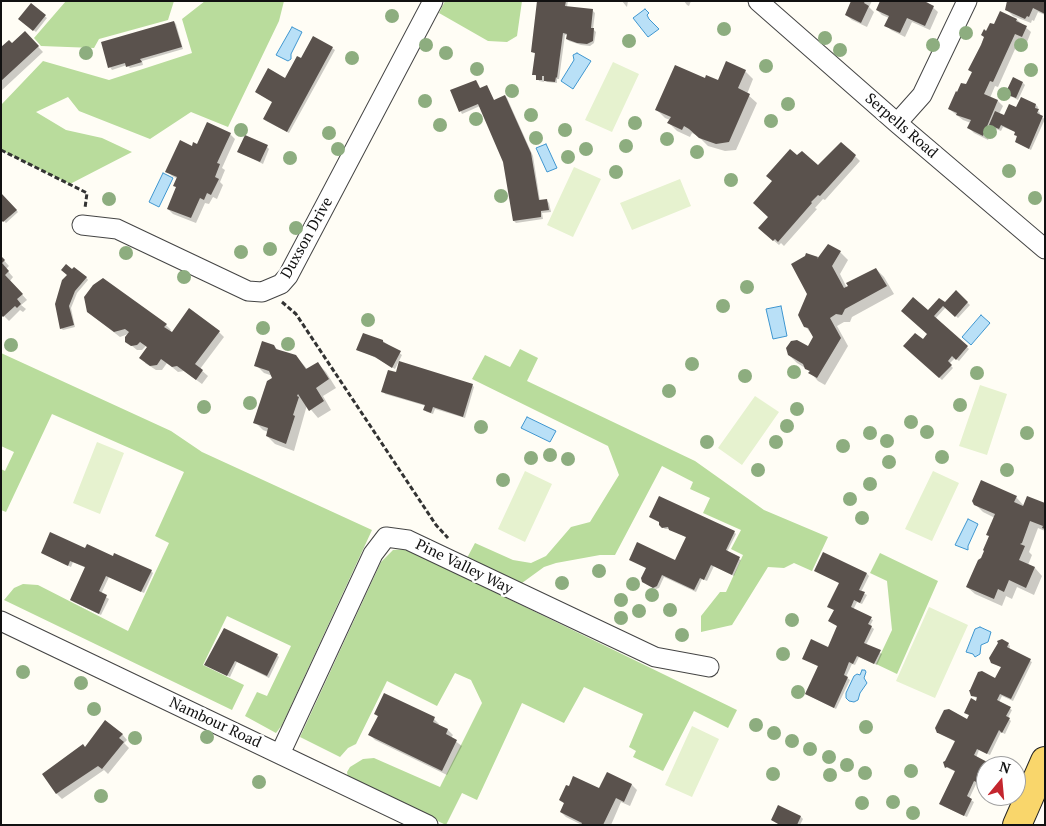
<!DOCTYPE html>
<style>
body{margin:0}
#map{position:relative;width:1046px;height:826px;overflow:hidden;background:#fffdf5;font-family:"PT Serif",serif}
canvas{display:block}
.frame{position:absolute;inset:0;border:2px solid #111;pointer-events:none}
.north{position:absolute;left:976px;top:756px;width:50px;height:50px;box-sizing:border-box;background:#fff;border:1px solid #a0a0a0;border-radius:50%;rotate:17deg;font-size:14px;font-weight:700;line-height:20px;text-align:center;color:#111}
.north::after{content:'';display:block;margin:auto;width:18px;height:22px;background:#c4262e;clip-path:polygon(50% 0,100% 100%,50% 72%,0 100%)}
</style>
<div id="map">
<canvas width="1046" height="826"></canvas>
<div class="frame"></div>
<div class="north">N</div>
</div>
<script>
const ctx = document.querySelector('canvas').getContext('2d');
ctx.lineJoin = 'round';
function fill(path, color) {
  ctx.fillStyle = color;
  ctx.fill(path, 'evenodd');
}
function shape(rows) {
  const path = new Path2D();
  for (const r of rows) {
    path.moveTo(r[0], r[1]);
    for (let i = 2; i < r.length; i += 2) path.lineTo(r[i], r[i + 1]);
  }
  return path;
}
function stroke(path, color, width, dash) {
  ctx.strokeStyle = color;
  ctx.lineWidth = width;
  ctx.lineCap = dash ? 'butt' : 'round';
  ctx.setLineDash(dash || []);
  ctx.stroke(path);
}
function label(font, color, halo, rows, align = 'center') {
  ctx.font = font + ' "PT Serif",serif';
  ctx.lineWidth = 5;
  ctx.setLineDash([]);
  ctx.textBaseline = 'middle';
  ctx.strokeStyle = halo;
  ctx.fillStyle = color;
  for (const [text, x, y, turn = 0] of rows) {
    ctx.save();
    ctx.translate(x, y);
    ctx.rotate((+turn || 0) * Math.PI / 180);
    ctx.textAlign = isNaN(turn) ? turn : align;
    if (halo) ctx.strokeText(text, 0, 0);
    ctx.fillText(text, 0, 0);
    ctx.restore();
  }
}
const forest = shape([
 [66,1,174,1,168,20,99,39,94,48,41,46,34,38],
 [205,1,284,1,279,21,228,127,191,112,150,139,79,111,68,97,36,112,66,130,102,138,132,152,70,184,1,150,1,105,43,61,109,80,192,53,182,19],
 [445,1,522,1,517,36,507,42,488,41,439,13],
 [520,349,538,358,527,381,695,461,764,510,828,537,812,571,794,563,784,568,768,567,732,625,701,632,701,616,720,592,726,592,743,555,731,549,741,530,703,513,710,498,690,489,693,482,662,466,615,555,600,555,556,563,544,567,522,583,467,558,475,543,513,560,531,563,546,556,571,527,590,522,619,475,608,446,472,379,485,355,510,367],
 [1,353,171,431,202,452,372,530,282,725,276,733,245,716,257,692,267,696,291,646,227,616,203,665,244,685,232,710,4,600,14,588,23,584,38,585,128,631,169,543,155,536,184,472,52,414,6,512,1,510,1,469,5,471,14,452,1,446],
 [406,549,737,710,728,728,694,711,663,771,633,757,636,751,629,747,643,714,584,687,564,723,522,703,477,800,462,793,446,825,348,778,347,772,350,767,363,759,374,758,440,787,482,703,471,680,455,673,437,706,387,681,356,744,348,748,340,757,300,737,381,562,393,550],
 [880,553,938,581,897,674,876,664,892,630,887,581,870,573]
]);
const pitch = shape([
 [613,62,639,74,612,132,585,120],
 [574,167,601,179,573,237,547,225],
 [680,179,691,206,632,230,620,203],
 [980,385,1007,394,987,455,959,446],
 [755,396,779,412,742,465,718,448],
 [97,442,124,453,100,514,73,503],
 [525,471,552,484,525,542,498,529],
 [933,471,959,483,932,541,905,529],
 [929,607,968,625,935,698,896,681],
 [692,726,719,739,692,797,665,785]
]);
const water = shape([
 [645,9,649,13,647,15,649,19,659,29,648,37,633,18,645,9],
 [292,27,302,32,291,54,291,59,288,61,276,55,292,27],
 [577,53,591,61,573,89,561,81,574,60,573,55,577,53],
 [546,144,557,168,547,172,536,148,546,144],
 [163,173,173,178,159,207,149,202,163,173],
 [781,306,787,336,773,339,766,309,781,306],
 [981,315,990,323,971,345,962,337,981,315],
 [527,417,556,431,550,442,521,428,527,417],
 [968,519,978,524,968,546,968,550,955,545,968,519],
 [980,627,991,632,988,642,981,645,980,654,975,657,973,654,966,652,975,629,980,627],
 [862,670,865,670,866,672,864,678,867,683,860,693,858,700,854,702,849,701,846,698,846,693,854,676,857,674,860,675,862,670]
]);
const shadow = shape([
 [539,1,568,1,567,7,592,10,595,13,593,29,596,32,594,43,590,46,581,45,569,41,567,39,568,35,565,35,559,79,557,79,557,83,547,82,544,79,544,82,539,81,537,77,534,74,536,54,532,52],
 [622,1,628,1,627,7,626,6],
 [684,1,691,1,689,6,687,5],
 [852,1,872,1,869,7,874,12,867,27,852,20,846,15],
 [881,1,926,1,938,12,930,30,912,22,905,37,891,30,886,25,889,18,882,15,877,10],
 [1045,1,1045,15,1038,12,1034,21,1032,20,1031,23,1013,16,1031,32,1027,42,1020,38,998,87,995,86,990,98,998,101,1003,106,999,114,1005,117,1017,109,1036,105,1038,107,1037,110,1040,113,1039,116,1045,119,1031,150,1016,142,1017,137,1015,134,1016,132,1003,127,1001,131,994,128,988,140,974,133,969,128,971,123,963,120,949,109,967,85,973,73,969,70,987,32,995,26,1016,19,1007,10],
 [31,5,47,18,36,32,22,21],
 [174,22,176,24,183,49,142,61,143,65,130,68,127,65,112,70,110,67],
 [25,33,43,52,1,91,1,48,12,45],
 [332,48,335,50,289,133,266,121,264,119,273,102,256,92,286,79,302,59],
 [745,71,753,79,747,94,757,103,736,150,725,151,708,146,698,136,692,133,690,137,677,131,669,123,670,120,665,118,657,110,706,79,719,82],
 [1023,83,1025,85,1018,100,1007,94],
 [487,87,494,101,505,96,507,98,533,156,540,201,547,201,549,203,551,212,542,213,543,219,516,223,514,221,505,161,480,106,462,114,451,91,480,89],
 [230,134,235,139,222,168,225,170,220,182,223,185,217,199,213,197,209,204,205,203,196,223,173,214,168,209,177,188,178,179,172,176,167,171,192,147],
 [267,147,269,149,263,164,239,152],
 [855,156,860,161,825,200,823,199,815,208,817,209,784,246,781,243,779,245,765,233,770,217,773,182,797,157,818,167],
 [4,197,18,212,6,223,1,218],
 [840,252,848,260,840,274,847,288,876,269,884,277,894,294,852,317,850,322,844,322,837,326,848,346,825,385,818,381,807,369,797,363,789,355,809,348,814,337,805,326,808,294,817,258,818,259],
 [1,257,9,266,6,269,13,277,10,281,27,300,21,305,26,309,23,312,20,310,9,321,1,313],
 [86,277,88,280,77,293,71,308,75,327,63,330,61,328,64,281],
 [956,292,970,305,958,318,946,307,935,319,969,349,959,361,955,358,949,364,953,368,942,380,905,346,923,341,929,334,928,312,945,304],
 [94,317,166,325,171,330,169,332,172,334,219,332,224,337,200,369,208,376,202,384,184,371,178,372,167,363,162,370,156,370,145,363,148,348,146,346,142,350,137,350,126,341,128,334,120,337],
 [383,341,402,355,395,369,378,359,358,349],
 [274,346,279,351,296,356,308,370,318,364,326,372,336,388,323,396,331,410,318,418,307,405,294,451,275,444,267,436,268,432,263,430,255,422,274,378,273,376,264,373,256,365],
 [472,385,474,387,465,418,435,409,433,414,427,412,424,410,426,406,385,394,383,391],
 [1016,497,1024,506,1045,505,1045,531,1038,528,1029,552,1032,555,1028,565,1035,568,1042,576,1034,595,1017,587,1012,599,1006,596,1002,606,975,594,967,587,982,559,995,518,983,512,975,504],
 [660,525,734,532,736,534,727,552,741,560,734,576,714,566,707,581,702,579,696,592,664,577,659,588,656,589,646,584,676,561,687,538,670,529,665,529],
 [86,549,151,571,153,573,144,593,109,577,101,594,109,599,101,615,74,602,72,600,86,568,73,562,71,567,42,553],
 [816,571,867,574,869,576,861,592,867,595,862,604,857,602,853,610,873,620,870,626,874,629,866,645,882,654,877,665,859,657,855,665,852,664,846,677,850,680,836,709,806,694,819,667,804,659,828,649,838,626,835,611,829,607,840,583],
 [1008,644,1010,646,1009,650,1032,662,1013,701,1002,696,999,702,1012,710,1008,718,1011,721,1005,734,1001,732,990,755,979,750,976,758,992,766,986,766,986,781,984,786,977,782,969,799,974,802,967,817,943,806,956,772,946,767,956,742,938,733,968,720,970,716,966,712,978,699,972,695,996,680,1002,668,992,662],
 [277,655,279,657,269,678,237,662,230,677,206,664],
 [376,714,434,719,439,724,438,726,448,730,453,735,451,738,462,746,447,775,375,740,370,735,379,717],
 [122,734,127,740,124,743,129,748,108,774,104,770,62,799,57,794,44,774,85,749],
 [607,774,632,785,637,790,630,806,621,802,611,825,582,825,566,817,561,812,565,804,561,800,569,787,600,790],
 [801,817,803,819,800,825,780,825,772,820]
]);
const building = shape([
 [537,1,566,1,565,6,593,9,591,28,594,28,593,41,587,44,577,43,566,39,567,34,563,33,557,78,556,77,555,82,544,81,544,76,542,76,542,80,536,80,536,75,532,75,535,53,531,52],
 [851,1,865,1,864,3,869,6,861,23,845,15],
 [880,1,924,1,934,6,925,26,907,18,900,33,884,26,889,16,876,10],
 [1007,1,1045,1,1045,14,1033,8,1029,17,1027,16,1025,19,1005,10],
 [31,3,46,15,33,31,18,19],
 [1000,11,1017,19,1016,21,1027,26,1022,37,1015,34,993,82,990,81,984,94,998,100,983,136,967,128,971,120,956,115,957,113,948,109,956,91,957,92,961,83,966,84,972,72,968,70,981,45,984,37,981,35,984,29,986,31,990,23,994,24],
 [174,21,182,47,140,59,142,62,126,67,125,63,108,68,101,42],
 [25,31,39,46,1,81,1,47,9,40,12,43],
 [313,36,333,47,287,132,263,119,272,102,255,92,268,68,285,78,297,56,301,58],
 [726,61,746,70,738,88,750,94,729,142,716,144,699,138,689,129,684,126,682,130,667,123,671,117,655,110,675,65,705,78,706,75,718,80],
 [1013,77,1023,82,1016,98,1005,94],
 [476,80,480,88,487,85,494,100,505,95,531,153,539,200,547,199,549,210,541,211,541,217,513,221,503,162,478,104,459,112,450,90],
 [1021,97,1036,104,1035,108,1039,109,1037,113,1043,116,1029,149,1015,142,1017,136,1014,135,1015,132,1001,125,999,129,989,125,995,111,1004,115,1009,104,1016,107],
 [207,122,231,133,217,163,220,164,215,177,219,179,211,195,207,193,204,200,200,198,191,218,167,209,176,187,173,186,177,177,165,172,180,140,192,146,193,142,197,144],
 [245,135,268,145,260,162,237,152],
 [841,142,856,155,852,161,820,196,818,195,811,202,812,203,778,242,775,239,773,241,758,228,768,217,753,203,772,181,766,176,790,149,797,155,802,151,818,165],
 [1,193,17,210,3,222,1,220],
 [828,244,841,251,832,266,844,288,848,286,846,283,876,268,887,286,845,309,842,315,836,314,830,318,841,338,817,378,808,373,810,371,805,369,803,364,788,355,786,348,791,341,797,340,808,346,813,337,808,328,804,327,798,315,807,294,791,264,805,256,806,253,818,257,817,259],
 [1,256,5,260,2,263,9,271,5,275,23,294,17,299,21,304,17,308,15,306,3,317,1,315],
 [66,264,72,269,74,267,87,277,75,291,69,306,74,325,60,329,55,304,62,280,67,275,61,270],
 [103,278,167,324,164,327,172,332,189,308,220,331,195,364,203,370,196,380,177,366,172,367,161,359,157,365,150,366,139,358,147,347,140,342,137,345,131,346,125,342,125,337,129,332,125,329,114,332,87,312,84,297,93,285],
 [956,290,968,302,955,317,943,306,934,316,968,346,956,360,952,356,948,361,952,365,939,378,903,346,915,333,923,339,927,334,901,311,913,297,928,310,939,298,945,302],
 [363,333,383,340,383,342,401,351,392,368,375,357,356,350],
 [262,341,274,345,276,349,296,355,306,369,318,362,329,379,316,388,324,401,309,411,298,394,297,396,299,397,293,415,295,416,286,444,266,436,268,428,253,423,267,381,272,378,269,371,254,366],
 [399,361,473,384,463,417,433,407,431,413,423,410,425,405,381,392,388,370,396,372],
 [981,480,1017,496,1014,502,1023,506,1027,496,1045,503,1045,529,1042,528,1043,526,1030,521,1022,543,1020,544,1025,546,1019,560,1035,567,1026,588,1009,580,1004,592,998,589,994,599,966,587,978,560,981,558,984,551,983,550,989,536,986,535,995,514,974,505,972,501],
 [659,496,735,531,726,550,740,557,732,575,711,565,704,580,700,578,694,590,662,575,657,586,653,588,642,582,641,578,646,568,629,560,637,542,675,560,686,537,669,530,668,527,662,528,659,525,659,522,649,517],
 [50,532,85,548,87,544,113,556,114,553,152,570,141,592,106,576,99,591,107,595,99,614,70,600,85,567,70,561,68,566,41,553],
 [823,552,867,573,859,590,865,592,860,603,854,600,851,607,872,617,868,624,872,626,864,643,881,650,874,664,857,656,853,664,849,662,844,675,848,677,834,708,805,694,818,666,802,659,811,639,828,647,837,626,828,621,834,610,827,607,839,583,814,571],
 [224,628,278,654,267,676,235,661,227,676,204,665],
 [1002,639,1009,643,1007,647,1031,659,1011,699,1000,694,997,700,1011,707,1006,716,1010,718,1002,733,999,730,987,754,977,749,974,755,991,764,990,766,986,766,986,775,981,784,974,781,967,796,972,799,964,816,939,804,955,771,947,767,945,768,943,762,945,761,955,741,938,733,937,733,935,728,944,710,949,709,967,719,969,715,964,713,971,698,976,701,977,697,971,696,969,690,970,690,978,672,982,671,995,678,1001,667,991,663,989,658,998,643,997,641],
 [384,693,435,717,433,722,448,729,446,734,457,740,442,771,368,735,378,716,374,714],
 [105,720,123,734,119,738,124,742,102,769,98,766,56,794,42,774,83,744,85,747],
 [607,772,632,784,624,802,616,798,603,825,581,825,582,823,560,812,564,803,559,800,566,785,569,786,573,776,599,788],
 [778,805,801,816,797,825,780,825,771,820]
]);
const path = shape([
 [1,150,87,193,85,208],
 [282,302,296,314,436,525,448,538]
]);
const minor = shape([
 [758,1,897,123,1045,249],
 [897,123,922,95,967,1],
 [82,225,117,229,248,291,262,292,281,284,288,276,433,1],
 [1,621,428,825],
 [280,754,373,554,386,537,408,540,655,657,709,667]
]);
const primary = shape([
 [1017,825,1045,761]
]);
const trees = [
 [392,16],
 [724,29],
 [966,33],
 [825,38],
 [629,41],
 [426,45],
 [933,45],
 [1021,45],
 [840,50],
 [86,53],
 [446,53],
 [352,58],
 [766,66],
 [477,69],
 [1031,70],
 [512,91],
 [1004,94],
 [425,101],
 [788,104],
 [531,115],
 [476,119],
 [771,121],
 [635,123],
 [440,125],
 [241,130],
 [565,130],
 [990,132],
 [329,133],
 [536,138],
 [667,139],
 [626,146],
 [338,149],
 [586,149],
 [697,152],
 [568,157],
 [290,158],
 [1009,171],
 [616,172],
 [731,180],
 [501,196],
 [1035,198],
 [109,199],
 [296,228],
 [270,249],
 [241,252],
 [126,253],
 [184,277],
 [747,287],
 [723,306],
 [368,320],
 [263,328],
 [288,344],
 [11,345],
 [692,364],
 [794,372],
 [977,373],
 [745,376],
 [669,391],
 [250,403],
 [960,405],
 [204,407],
 [797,409],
 [911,422],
 [787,426],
 [481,427],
 [927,432],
 [870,433],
 [1027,433],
 [887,441],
 [707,442],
 [776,442],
 [843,446],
 [550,455],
 [942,457],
 [531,458],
 [568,459],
 [889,462],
 [758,470],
 [1007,470],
 [503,480],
 [870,484],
 [850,499],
 [862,518],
 [599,571],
 [562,583],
 [633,584],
 [652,595],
 [621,600],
 [670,610],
 [639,611],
 [621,618],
 [792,620],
 [682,635],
 [783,654],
 [23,672],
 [81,683],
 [798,692],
 [94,709],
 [756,725],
 [866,727],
 [774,733],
 [207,737],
 [135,738],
 [792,741],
 [810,749],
 [829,757],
 [847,765],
 [911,771],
 [865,773],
 [773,774],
 [830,775],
 [259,782],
 [101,796],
 [893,802],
 [862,803],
 [913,813]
];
const streetNames = [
 ["Serpells Road",901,126,41],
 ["Duxson Drive",307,238,-61],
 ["Pine Valley Way",464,567,26],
 ["Nambour Road",215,723,25]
];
fill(forest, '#b9dc9c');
fill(pitch, '#e6f2cf');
fill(water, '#b9e0f7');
stroke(water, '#3f96cf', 1);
fill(shadow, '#0003');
fill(building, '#5a524d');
stroke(minor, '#444', 21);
stroke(primary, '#222', 30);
stroke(path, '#333', 3, [5, 2.5]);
stroke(minor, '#fff', 19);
stroke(primary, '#f9d66b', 28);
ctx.fillStyle = '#8dad7f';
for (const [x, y] of trees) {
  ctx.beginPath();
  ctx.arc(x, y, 7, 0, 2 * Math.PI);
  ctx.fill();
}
label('15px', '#111', '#fff', streetNames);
</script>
